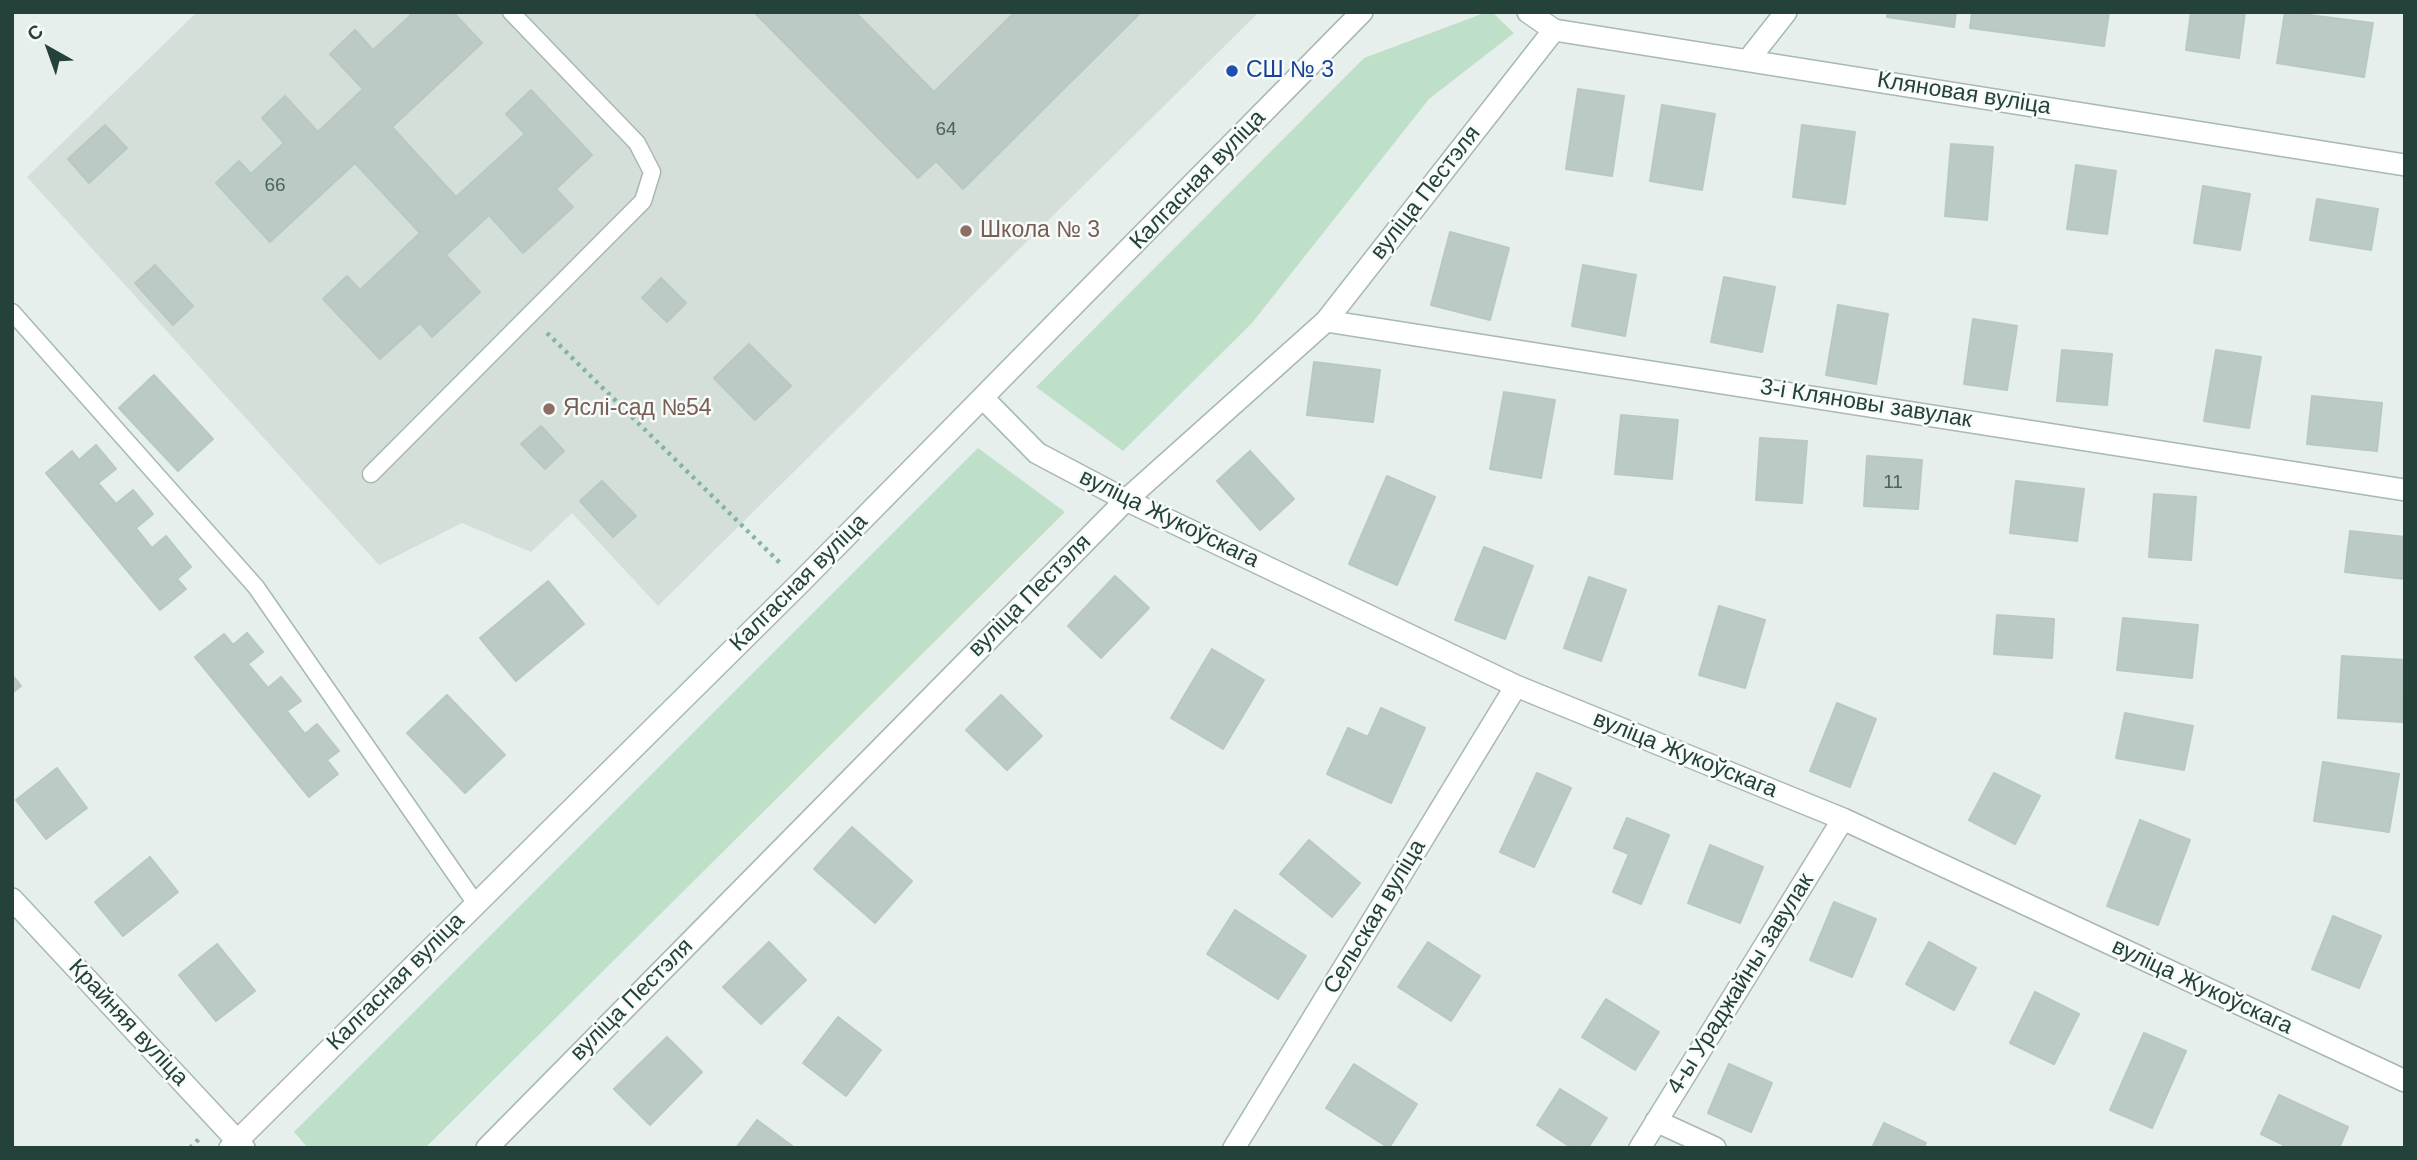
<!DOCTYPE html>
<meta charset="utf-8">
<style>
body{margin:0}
#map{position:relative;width:2417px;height:1160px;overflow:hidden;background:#e6efeb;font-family:Helvetica,sans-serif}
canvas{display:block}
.frame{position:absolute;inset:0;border:14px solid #24423a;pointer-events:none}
.north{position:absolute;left:14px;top:14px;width:70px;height:70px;-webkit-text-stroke:5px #f7fbf9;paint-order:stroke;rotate:320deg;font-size:19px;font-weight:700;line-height:28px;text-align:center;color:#24423a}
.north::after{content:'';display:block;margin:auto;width:24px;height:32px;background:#24423a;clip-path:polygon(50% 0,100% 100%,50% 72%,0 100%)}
</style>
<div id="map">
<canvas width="2417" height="1160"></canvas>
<div class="frame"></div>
<div class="north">С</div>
</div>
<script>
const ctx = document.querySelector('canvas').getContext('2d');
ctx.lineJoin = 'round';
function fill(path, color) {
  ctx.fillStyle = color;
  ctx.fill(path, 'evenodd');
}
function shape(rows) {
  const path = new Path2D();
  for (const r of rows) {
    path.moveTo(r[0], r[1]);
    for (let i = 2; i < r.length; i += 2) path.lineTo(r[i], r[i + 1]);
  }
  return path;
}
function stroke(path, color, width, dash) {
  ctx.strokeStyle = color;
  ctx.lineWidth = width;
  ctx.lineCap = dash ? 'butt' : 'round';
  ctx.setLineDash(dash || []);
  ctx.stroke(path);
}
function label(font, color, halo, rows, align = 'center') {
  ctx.font = font + ' Helvetica,sans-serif';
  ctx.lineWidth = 5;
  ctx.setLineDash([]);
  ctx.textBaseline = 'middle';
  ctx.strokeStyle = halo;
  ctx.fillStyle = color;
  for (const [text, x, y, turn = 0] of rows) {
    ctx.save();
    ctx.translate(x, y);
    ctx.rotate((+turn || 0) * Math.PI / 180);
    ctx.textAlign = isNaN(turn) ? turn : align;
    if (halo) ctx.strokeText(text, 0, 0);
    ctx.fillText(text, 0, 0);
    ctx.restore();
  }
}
const built = shape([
 [197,12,1259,12,658,606,572,513,531,552,462,523,379,565,27,177]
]);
const green = shape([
 [1487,12,1492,12,1514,33,1429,99,1252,323,1123,451,1036,387,1364,58],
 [978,448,1065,512,425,1148,308,1148,294,1132]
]);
const building = shape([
 [411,12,453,12,482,43,392,127,456,197,525,134,506,114,531,90,592,155,556,189,573,207,523,253,489,215,446,255,480,292,432,337,420,323,380,359,323,299,347,276,360,290,420,233,355,163,270,242,216,183,239,161,251,174,284,143,262,118,285,96,318,132,363,89,330,54,355,30,373,50,412,14,411,12],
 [754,12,855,12,934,92,1015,12,1141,12,963,189,936,161,918,178,754,12],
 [1888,12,1956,12,1954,27,1887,17,1888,12],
 [1972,12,2109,12,2104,46,1970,28,1972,12],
 [2191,12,2245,12,2239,58,2186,50,2191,12],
 [2285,12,2373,23,2364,77,2277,63,2285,12],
 [1578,89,1624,96,1612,176,1566,169,1578,89],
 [1662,105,1715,114,1702,190,1650,181,1662,105],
 [105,125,127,148,89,183,68,159,105,125],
 [1802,125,1855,132,1845,204,1793,197,1802,125],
 [1951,144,1993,147,1987,220,1945,216,1951,144],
 [2076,165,2116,171,2107,234,2067,229,2076,165],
 [2203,186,2250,194,2240,250,2194,243,2203,186],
 [2317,199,2378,209,2371,250,2310,240,2317,199],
 [1450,232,1509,248,1490,320,1431,305,1450,232],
 [155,265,193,306,173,325,135,283,155,265],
 [1583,265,1636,275,1625,336,1572,326,1583,265],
 [1724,277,1775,287,1762,352,1711,342,1724,277],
 [661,278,686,303,667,322,642,298,661,278],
 [1838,305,1888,314,1876,384,1826,375,1838,305],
 [1973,319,2017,326,2007,390,1964,384,1973,319],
 [749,344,791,386,755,420,714,378,749,344],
 [2062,350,2112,354,2107,405,2057,401,2062,350],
 [2216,350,2261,357,2249,428,2204,421,2216,350],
 [1314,362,1380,370,1373,422,1307,415,1314,362],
 [154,375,213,439,178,471,119,408,154,375],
 [1504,392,1555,400,1541,478,1490,469,1504,392],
 [2312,396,2382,403,2377,451,2307,444,2312,396],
 [1621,415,1678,420,1672,479,1615,474,1621,415],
 [541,426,564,451,545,469,521,444,541,426],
 [1760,438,1807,441,1802,503,1756,500,1760,438],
 [96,445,116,469,98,483,116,504,133,490,153,514,136,528,152,548,166,536,191,567,177,579,186,589,160,610,46,473,72,451,79,460,96,445],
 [1250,451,1294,499,1260,530,1217,481,1250,451],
 [1867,456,1922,460,1918,509,1864,506,1867,456],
 [1387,476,1435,497,1397,585,1349,564,1387,476],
 [602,481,636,516,613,537,580,501,602,481],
 [2016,481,2084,489,2077,541,2010,533,2016,481],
 [2154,494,2196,497,2191,560,2149,557,2154,494],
 [2350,531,2405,537,2405,579,2345,572,2350,531],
 [1484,547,1533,566,1505,639,1455,620,1484,547],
 [1115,576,1149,608,1101,658,1068,626,1115,576],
 [1589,577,1626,590,1601,661,1564,648,1589,577],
 [548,581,584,624,516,681,480,638,548,581],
 [1719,606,1765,620,1745,688,1699,675,1719,606],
 [1997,615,2054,619,2052,658,1994,654,1997,615],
 [2123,618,2198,625,2192,678,2117,670,2123,618],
 [247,633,263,652,248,664,268,688,281,677,301,701,287,711,305,734,317,724,339,751,327,760,338,774,309,797,195,657,224,634,233,645,247,633],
 [1212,649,1264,680,1223,749,1171,718,1212,649],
 [2342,656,2405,660,2402,722,2338,718,2342,656],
 [12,675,21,686,12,693,12,675],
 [447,695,505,755,465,793,407,733,447,695],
 [1001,695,1042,736,1007,770,966,730,1001,695],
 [1837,703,1876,719,1850,787,1810,771,1837,703],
 [1381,708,1425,728,1391,803,1327,774,1348,728,1368,737,1381,708],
 [2125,713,2193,726,2184,770,2116,758,2125,713],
 [2323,762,2399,774,2389,832,2314,821,2323,762],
 [57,768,87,808,46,839,16,800,57,768],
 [1537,773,1571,788,1534,867,1500,852,1537,773],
 [1994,773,2040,796,2015,844,1969,820,1994,773],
 [1627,818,1669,835,1641,904,1613,892,1629,854,1614,848,1627,818],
 [2140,820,2190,840,2158,925,2107,906,2140,820],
 [852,827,912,881,875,923,814,869,852,827],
 [1309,840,1360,883,1332,917,1280,874,1309,840],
 [1710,845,1763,867,1740,923,1688,903,1710,845],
 [150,857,178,892,123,936,95,902,150,857],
 [1834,902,1876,919,1852,977,1810,960,1834,902],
 [1235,910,1306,956,1278,999,1207,954,1235,910],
 [2333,916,2381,936,2359,988,2312,969,2333,916],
 [769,942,806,980,761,1024,723,987,769,942],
 [1428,942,1480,976,1451,1021,1398,987,1428,942],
 [1929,942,1976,968,1954,1010,1906,984,1929,942],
 [217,944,255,991,216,1021,179,975,217,944],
 [2035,992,2079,1014,2054,1064,2010,1043,2035,992],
 [1606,999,1659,1032,1635,1070,1582,1037,1606,999],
 [838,1017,881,1050,846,1096,803,1063,838,1017],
 [2144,1033,2186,1051,2152,1128,2110,1110,2144,1033],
 [667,1037,702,1072,650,1125,614,1089,667,1037],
 [1354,1064,1417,1104,1389,1148,1326,1108,1354,1064],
 [1729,1064,1772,1083,1751,1132,1708,1113,1729,1064],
 [1560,1089,1607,1118,1588,1148,1572,1148,1537,1125,1560,1089],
 [2279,1095,2348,1127,2339,1148,2282,1148,2284,1145,2261,1134,2279,1095],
 [757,1120,795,1148,736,1148,757,1120],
 [1884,1123,1926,1143,1923,1148,1872,1148,1884,1123]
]);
const path = shape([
 [547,333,780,563],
 [190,1148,199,1139]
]);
const service = shape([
 [12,312,256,587,476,904],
 [371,474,643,201,652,172,637,143,511,12]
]);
const minor = shape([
 [1528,12,1554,30,2405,165],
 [1749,59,1786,12],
 [1326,321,2405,490],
 [984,399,1037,453,1126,500,1516,686,1843,819,2405,1081],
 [12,899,244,1148],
 [1656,1121,1715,1148],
 [487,1148,1126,500,1326,321,1554,30],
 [1234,1148,1516,686],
 [1640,1148,1843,819]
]);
const tertiary = shape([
 [230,1148,800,583,1362,12]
]);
const markers = [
 [1232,71,7,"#1a4fb4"],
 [966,231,7,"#8d6e63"],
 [549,409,7,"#8d6e63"]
];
const numberNames = [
 ["64",946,130],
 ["66",275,186],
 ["11",1893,483]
];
const transitNames = [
 ["СШ № 3",1246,71]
];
const streetNames = [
 ["Кляновая вуліца",1964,94,9],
 ["Калгасная вуліца",1198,180,-46],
 ["вуліца Пестэля",1426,193,-52],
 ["3-і Кляновы завулак",1866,404,9],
 ["вуліца Жукоўскага",1169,519,26],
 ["Калгасная вуліца",799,583,-45],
 ["вуліца Пестэля",1030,596,-45],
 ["вуліца Жукоўскага",1685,755,22],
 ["Сельская вуліца",1375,917,-59],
 ["Калгасная вуліца",396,982,-45],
 ["4-ы Ураджайны завулак",1741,984,-58],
 ["вуліца Жукоўскага",2202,987,25],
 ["вуліца Пестэля",632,1000,-45],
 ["Крайняя вуліца",128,1023,47]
];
const educationNames = [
 ["Школа № 3",980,231],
 ["Яслі-сад №54",563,409]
];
fill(built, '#d4dfda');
fill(green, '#bfe0c8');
fill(building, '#bbcac4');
stroke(building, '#b8c9c2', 2);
stroke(service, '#a8b8b2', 19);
stroke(minor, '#a8b8b2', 24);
stroke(tertiary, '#a8b8b2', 24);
stroke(path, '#86b3a5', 4.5, [3.5, 5]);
stroke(service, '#fff', 16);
stroke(minor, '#fff', 21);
stroke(tertiary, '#fff', 21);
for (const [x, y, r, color] of markers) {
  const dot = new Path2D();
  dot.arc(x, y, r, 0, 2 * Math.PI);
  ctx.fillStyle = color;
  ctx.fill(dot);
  stroke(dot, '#f7fbf9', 2.5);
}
label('19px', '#4a645c', null, numberNames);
label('23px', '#164399', '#f7fbf9', transitNames, 'left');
label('23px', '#24423a', '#f7fbf9', streetNames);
label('23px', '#785e54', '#f7fbf9', educationNames, 'left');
</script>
